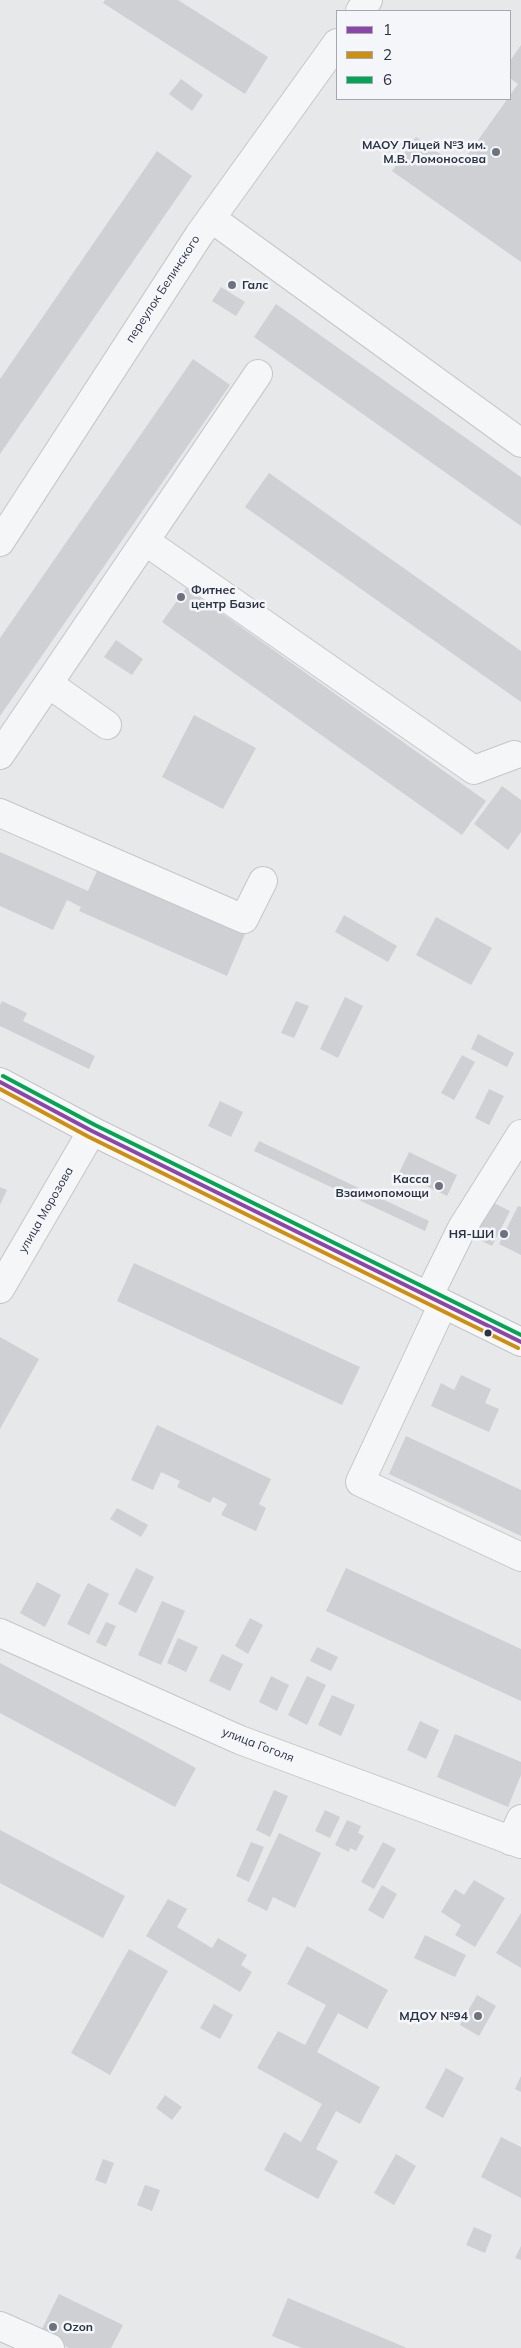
<!DOCTYPE html>
<meta charset="utf-8">
<style>
body{margin:0}
#map{position:relative;width:521px;height:2348px;overflow:hidden;background:#e6e8ea;font-family:Mulish,sans-serif}
canvas{display:block}
.legend{position:absolute;left:336px;top:10px;width:175px;height:90px;box-sizing:border-box;background:#f4f6f9;border:1px solid #a4a8b1;margin:0;padding:6px 9px;list-style:none;font-size:15px;color:#2b3445}
.legend li{display:flex;align-items:center;gap:10px;height:25px}
.legend b{width:25px;border:1px solid #a4a8b1}
</style>
<div id="map">
<canvas width="521" height="2348"></canvas>
<ul class="legend">
<li><b style="height:6px;background:#8e44ad"></b>1</li>
<li><b style="height:6px;background:#ce8f0e"></b>2</li>
<li><b style="height:6px;background:#00a651"></b>6</li>
</ul>
</div>
<script>
const ctx = document.querySelector('canvas').getContext('2d');
ctx.lineJoin = 'round';
function fill(path, color) {
  ctx.fillStyle = color;
  ctx.fill(path, 'evenodd');
}
function shape(rows) {
  const path = new Path2D();
  for (const r of rows) {
    path.moveTo(r[0], r[1]);
    for (let i = 2; i < r.length; i += 2) path.lineTo(r[i], r[i + 1]);
  }
  return path;
}
function stroke(path, color, width, dash) {
  ctx.strokeStyle = color;
  ctx.lineWidth = width;
  ctx.lineCap = dash ? 'butt' : 'round';
  ctx.setLineDash(dash || []);
  ctx.stroke(path);
}
function label(font, color, halo, rows, align = 'center') {
  ctx.font = font + ' Mulish,sans-serif';
  ctx.lineWidth = 5;
  ctx.setLineDash([]);
  ctx.textBaseline = 'middle';
  ctx.strokeStyle = halo;
  ctx.fillStyle = color;
  for (const [text, x, y, turn = 0] of rows) {
    ctx.save();
    ctx.translate(x, y);
    ctx.rotate((+turn || 0) * Math.PI / 180);
    ctx.textAlign = isNaN(turn) ? turn : align;
    if (halo) ctx.strokeText(text, 0, 0);
    ctx.fillText(text, 0, 0);
    ctx.restore();
  }
}
const building = shape([
 [105,0,178,0,268,57,245,94,103,3],
 [521,45,521,262,392,171,416,137,459,167,518,84,510,78,510,61],
 [181,79,203,95,192,111,169,94],
 [157,151,192,176,0,454,0,379],
 [221,287,245,302,236,316,212,301],
 [276,304,521,477,521,526,254,337],
 [193,359,230,385,0,716,0,638],
 [269,473,521,651,521,702,245,507],
 [186,588,486,801,462,835,162,622],
 [116,640,143,659,132,675,104,657],
 [194,715,256,748,223,809,162,777],
 [502,786,521,800,521,832,508,850,474,824],
 [0,852,88,891,98,869,245,934,227,976,79,911,81,907,67,900,53,930,0,906],
 [344,915,397,946,388,962,335,932],
 [436,917,492,948,471,985,416,955],
 [345,997,363,1006,338,1058,320,1049],
 [2,1001,27,1013,23,1021,95,1056,89,1069,0,1026,0,1005],
 [296,1001,309,1006,294,1038,281,1033],
 [478,1034,514,1053,507,1067,471,1049],
 [462,1055,475,1062,454,1100,441,1093],
 [489,1089,504,1096,489,1125,475,1118],
 [220,1101,243,1112,231,1137,208,1126],
 [259,1141,429,1221,425,1231,254,1151],
 [409,1152,457,1175,447,1196,399,1173],
 [0,1187,7,1190,0,1205],
 [488,1200,510,1211,492,1246,470,1235],
 [518,1206,521,1207,521,1255,499,1244],
 [134,1263,360,1367,342,1405,117,1301],
 [0,1337,39,1359,0,1429],
 [461,1375,491,1389,485,1403,499,1409,489,1432,431,1406,441,1383,454,1390],
 [157,1425,271,1479,259,1504,266,1508,256,1531,221,1515,227,1504,213,1497,210,1503,177,1487,180,1481,161,1472,153,1490,131,1480],
 [406,1436,521,1490,521,1536,389,1474],
 [117,1508,148,1525,141,1537,110,1519],
 [136,1568,154,1577,136,1613,118,1604],
 [346,1568,521,1649,521,1701,326,1611],
 [37,1582,61,1595,45,1627,20,1613],
 [88,1583,109,1594,89,1635,67,1624],
 [162,1601,185,1611,161,1665,138,1655],
 [250,1618,263,1625,248,1654,235,1646],
 [106,1622,116,1626,106,1647,96,1642],
 [178,1638,198,1647,186,1672,167,1663],
 [317,1647,338,1657,331,1671,310,1661],
 [222,1654,243,1664,230,1691,209,1681],
 [0,1663,196,1768,175,1807,0,1713],
 [271,1676,289,1685,277,1711,259,1702],
 [307,1676,326,1685,307,1725,288,1715],
 [332,1695,355,1705,341,1736,318,1725],
 [420,1721,439,1730,426,1759,407,1750],
 [455,1734,521,1762,521,1775,508,1807,437,1777],
 [274,1790,288,1796,270,1837,256,1830],
 [325,1810,340,1817,330,1838,315,1831],
 [347,1820,361,1826,358,1833,364,1836,356,1851,350,1848,349,1852,335,1845],
 [0,1830,125,1896,103,1938,0,1883],
 [279,1833,321,1853,295,1908,273,1897,267,1911,247,1901],
 [251,1842,264,1847,249,1882,236,1876],
 [383,1842,396,1849,374,1889,361,1882],
 [474,1880,505,1898,475,1947,455,1935,461,1925,441,1912,455,1889,464,1895],
 [382,1885,397,1894,383,1919,368,1910],
 [168,1899,187,1909,177,1927,212,1948,218,1938,247,1955,241,1965,252,1972,240,1992,146,1936],
 [521,1913,521,1968,496,1953],
 [425,1935,466,1955,455,1977,414,1958],
 [307,1946,388,1990,367,2029,338,2013,317,2052,380,2087,360,2124,336,2111,316,2149,338,2161,318,2199,264,2170,284,2132,301,2142,322,2104,257,2068,278,2031,305,2045,326,2005,287,1984],
 [129,1949,168,1971,110,2075,71,2053],
 [477,1995,496,2006,479,2036,460,2025],
 [214,2004,233,2015,220,2039,200,2028],
 [446,2068,464,2078,443,2118,425,2108],
 [521,2076,521,2092,515,2089],
 [165,2095,182,2107,172,2120,156,2108],
 [501,2137,521,2147,521,2198,481,2177],
 [396,2154,416,2166,394,2205,374,2193],
 [103,2159,114,2163,106,2184,95,2180],
 [145,2185,160,2190,152,2211,137,2205],
 [474,2227,492,2235,485,2253,466,2245],
 [521,2246,521,2260,515,2258],
 [59,2294,123,2325,111,2348,69,2348,40,2333],
 [288,2298,407,2348,302,2348,272,2336]
]);
const minor = shape([
 [360,11,368,0],
 [211,218,521,443],
 [145,541,474,770,514,755],
 [0,542,199,235,337,43],
 [49,684,107,725],
 [0,755,258,374],
 [0,813,244,919,263,881],
 [0,1289,92,1131],
 [428,1297,462,1228,521,1134],
 [443,1304,360,1482,521,1557],
 [0,1633,240,1740,521,1844],
 [511,1841,521,1819],
 [0,2326,50,2348]
]);
const major = shape([
 [0,1082,92,1131,521,1342]
]);
const bus1 = shape([
 [0,1082,92,1131,521,1342]
]);
const bus2 = shape([
 [0,1089,89,1137,518,1348]
]);
const bus3 = shape([
 [3,1076,95,1125,521,1335]
]);
const markers = [
 [496,152,5,"#6c737f"],
 [232,285,5,"#6c737f"],
 [181,597,5,"#6c737f"],
 [439,1186,5,"#6c737f"],
 [504,1234,5,"#6c737f"],
 [488,1333,4.5,"#2b3445"],
 [478,2016,5,"#6c737f"],
 [53,2327,5,"#6c737f"]
];
const poiNames = [
 ["МАОУ Лицей №3 им.",486,145],
 ["М.В. Ломоносова",486,159],
 ["Галс",242,285,"left"],
 ["Фитнес",191,590,"left"],
 ["центр Базис",191,604,"left"],
 ["Касса",429,1179],
 ["Взаимопомощи",429,1193],
 ["НЯ-ШИ",494,1234],
 ["МДОУ №94",468,2016],
 ["Ozon",63,2327,"left"]
];
const streetNames = [
 ["переулок Белинского",163,289,-57],
 ["улица Морозова",46,1210,-60],
 ["улица Гоголя",258,1745,21]
];
fill(building, '#ced0d3');
stroke(minor, '#c4c6c8', 30);
stroke(major, '#c2c5c8', 30);
stroke(minor, '#f5f6f7', 28);
stroke(major, '#f8f8f8', 28);
stroke(bus1, '#8e44ad', 4);
stroke(bus2, '#ce8f0e', 4);
stroke(bus3, '#00a651', 4);
for (const [x, y, r, color] of markers) {
  const dot = new Path2D();
  dot.arc(x, y, r, 0, 2 * Math.PI);
  ctx.fillStyle = color;
  ctx.fill(dot);
  stroke(dot, '#f4f6f9', 2);
}
label('bold 12px', '#2b3445', '#f4f6f9', poiNames, 'right');
label('12px', '#2b3445', '#f4f6f9', streetNames);
</script>
